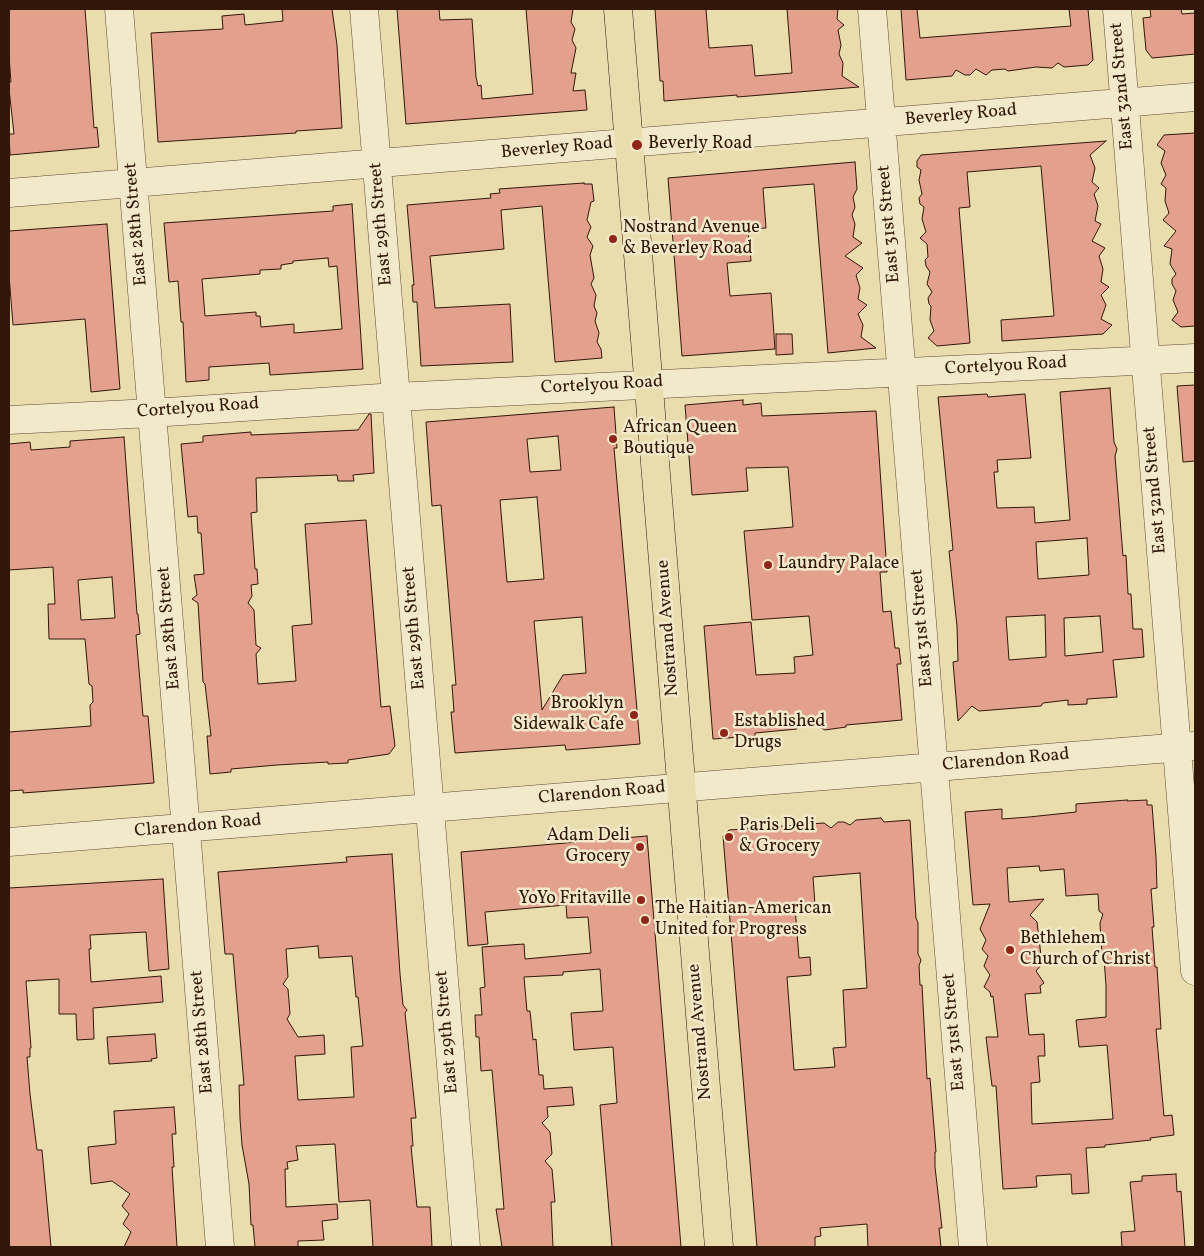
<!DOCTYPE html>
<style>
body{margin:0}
#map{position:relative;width:1204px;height:1256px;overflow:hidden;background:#e9ddae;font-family:Vollkorn,serif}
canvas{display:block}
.frame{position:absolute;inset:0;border:10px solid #321608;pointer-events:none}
</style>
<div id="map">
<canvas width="1204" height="1256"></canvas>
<div class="frame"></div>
</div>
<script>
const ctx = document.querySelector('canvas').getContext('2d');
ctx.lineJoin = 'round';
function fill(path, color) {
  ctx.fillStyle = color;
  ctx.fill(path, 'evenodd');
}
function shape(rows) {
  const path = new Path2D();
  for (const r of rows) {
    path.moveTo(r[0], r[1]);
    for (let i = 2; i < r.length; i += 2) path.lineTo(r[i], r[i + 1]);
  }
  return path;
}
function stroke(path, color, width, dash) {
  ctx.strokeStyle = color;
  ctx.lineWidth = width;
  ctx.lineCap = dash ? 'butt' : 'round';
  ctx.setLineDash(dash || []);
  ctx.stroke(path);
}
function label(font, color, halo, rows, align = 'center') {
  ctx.font = font + ' Vollkorn,serif';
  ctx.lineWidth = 5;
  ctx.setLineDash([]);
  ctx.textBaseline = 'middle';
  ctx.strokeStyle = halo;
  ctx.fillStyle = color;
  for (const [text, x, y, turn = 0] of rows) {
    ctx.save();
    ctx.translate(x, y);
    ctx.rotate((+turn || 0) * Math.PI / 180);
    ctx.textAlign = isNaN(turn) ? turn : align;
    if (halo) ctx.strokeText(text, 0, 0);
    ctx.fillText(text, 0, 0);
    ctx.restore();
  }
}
const building = shape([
 [9,9,85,9,94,128,97,127,99,147,10,155,9,134,14,134,9,89,9,82,11,82,9,56,9,9],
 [282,9,332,9,337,45,342,128,296,131,296,133,158,142,151,33,223,29,222,16,244,14,245,25,283,21,282,9],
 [397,9,439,9,440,20,472,19,476,77,478,86,481,85,482,99,533,94,526,9,573,9,571,22,575,29,572,40,576,48,571,73,576,73,573,91,585,90,587,110,406,124,397,9],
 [655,9,706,9,709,48,752,45,755,76,792,73,787,9,838,9,837,19,844,25,838,30,841,45,839,54,843,63,842,76,859,87,737,97,737,95,664,101,663,81,660,81,655,9],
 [901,9,917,9,920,38,1071,26,1069,9,1088,9,1093,60,1088,65,1064,67,1058,63,1052,68,1036,67,1008,71,1005,69,992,70,986,75,976,69,970,75,965,75,956,70,952,76,906,80,901,9],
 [1150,9,1181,9,1182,14,1195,13,1195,54,1152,58,1146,50,1143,18,1151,17,1150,9],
 [1195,133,1195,326,1181,327,1172,320,1178,312,1173,300,1176,291,1172,284,1172,279,1176,274,1170,264,1172,249,1164,246,1176,231,1163,220,1169,213,1165,201,1166,188,1161,184,1166,175,1161,163,1165,151,1157,145,1164,135,1195,133],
 [1106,141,1090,155,1095,168,1092,182,1099,188,1094,194,1098,206,1095,221,1101,224,1092,241,1105,248,1099,256,1103,269,1101,282,1109,287,1101,295,1106,305,1101,319,1112,325,1103,334,1002,341,1001,320,1054,316,1041,166,967,172,970,207,959,208,970,343,937,346,928,338,934,331,930,320,931,306,929,304,928,298,932,292,927,284,930,272,926,266,925,260,928,257,927,244,920,238,926,232,922,219,924,207,920,204,919,198,922,194,919,180,921,170,917,167,917,161,921,155,1106,141],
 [855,162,857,189,853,197,855,207,852,215,855,224,853,237,862,243,845,256,863,268,856,275,860,288,858,299,867,305,858,314,863,325,861,337,876,348,828,353,814,184,763,188,766,228,748,229,751,261,727,263,730,296,771,293,775,349,682,356,668,178,855,162],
 [584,183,584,184,592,184,594,201,591,202,587,220,591,227,587,237,593,246,590,255,594,278,591,284,596,295,594,306,597,313,595,321,599,333,597,342,601,349,602,358,555,362,542,206,501,210,504,249,430,256,435,308,510,304,513,362,421,366,417,302,413,302,412,285,414,285,407,205,491,198,490,194,500,193,499,189,584,183],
 [352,204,363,369,270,375,269,363,209,367,209,380,186,382,183,322,181,322,178,281,169,282,164,223,333,211,333,206,352,204],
 [328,258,329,267,337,266,342,329,294,333,294,324,261,327,260,316,256,316,256,312,205,316,202,279,260,274,260,270,281,269,281,265,293,263,293,261,328,258],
 [107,224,120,389,91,392,85,319,13,325,9,275,9,231,107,224],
 [776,334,792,334,793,354,776,355,776,334],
 [1195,385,1195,461,1183,462,1177,386,1195,385],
 [1110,388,1114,442,1117,449,1115,456,1123,556,1126,555,1128,594,1131,594,1133,629,1142,629,1144,657,1113,660,1117,697,1087,699,1087,704,1068,705,1068,700,1043,703,1041,706,979,711,972,706,958,721,953,662,958,661,957,626,949,551,953,550,938,397,987,394,988,397,1025,394,1031,458,997,460,998,472,994,472,997,508,1034,507,1035,523,1070,520,1060,392,1110,388],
 [1087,538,1089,575,1038,579,1036,542,1087,538],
 [1045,615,1046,657,1009,660,1006,617,1045,615],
 [1100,616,1103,652,1065,656,1064,618,1100,616],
 [743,400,743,405,761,403,762,416,876,411,887,572,880,572,883,612,891,611,895,648,899,648,901,664,897,664,902,720,846,725,846,727,825,730,796,714,797,729,755,733,755,736,713,739,704,626,751,622,756,675,795,673,794,657,813,655,809,616,752,620,744,531,793,527,788,467,746,468,748,491,692,495,685,405,743,400],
 [614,407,617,448,614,448,640,744,566,750,565,745,455,753,451,712,454,712,452,685,456,685,441,505,432,506,426,422,614,407],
 [558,436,561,470,530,472,527,439,558,436],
 [537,497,544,579,507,582,500,500,537,497],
 [582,617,586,673,563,675,542,710,534,621,582,617],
 [369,414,371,414,374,473,353,475,354,481,338,481,337,475,256,478,257,512,251,513,255,569,257,569,258,584,251,585,252,596,248,603,254,610,256,645,261,648,256,654,258,684,296,681,292,626,312,624,305,524,366,520,381,707,390,706,395,746,389,754,348,760,348,763,328,764,328,762,277,765,231,769,231,772,210,774,207,736,211,736,205,684,203,682,198,603,192,599,197,595,194,575,204,574,201,533,198,533,197,516,188,517,181,444,203,442,203,436,251,432,251,435,358,430,369,414],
 [124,437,137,614,138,614,140,634,136,635,143,716,148,716,154,783,23,793,23,790,9,791,9,732,91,726,90,705,93,702,92,686,89,684,85,639,49,639,48,604,55,604,53,567,9,570,9,444,30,442,31,450,70,447,70,441,124,437],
 [112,577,115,618,81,620,78,580,112,577],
 [1127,800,1127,801,1147,800,1147,805,1152,805,1156,857,1157,888,1151,889,1154,927,1152,927,1155,967,1157,967,1161,1029,1156,1029,1164,1116,1172,1115,1174,1135,1150,1138,1151,1140,1105,1145,1105,1147,1086,1148,1089,1193,1072,1194,1071,1174,1036,1176,1037,1187,1003,1189,996,1086,992,1086,986,1037,998,1037,993,996,991,997,990,992,984,987,990,975,984,966,988,956,982,949,986,940,980,929,990,904,973,905,965,812,1002,809,1002,819,1029,817,1076,812,1076,804,1127,800],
 [1039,866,1040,871,1064,869,1066,896,1098,894,1099,911,1103,914,1100,923,1102,958,1104,958,1106,986,1106,1017,1076,1020,1079,1047,1107,1045,1113,1119,1032,1124,1031,1083,1040,1082,1038,1056,1045,1056,1044,1034,1029,1035,1025,994,1041,993,1040,986,1044,983,1036,971,1042,964,1037,922,1030,915,1044,899,1009,902,1007,868,1039,866],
 [881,818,884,822,910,820,916,918,918,923,918,954,921,960,919,966,920,985,922,985,927,1079,930,1078,936,1152,935,1152,935,1167,942,1228,939,1228,941,1247,868,1247,867,1224,820,1228,821,1236,815,1237,815,1247,757,1247,723,836,729,830,824,823,831,828,838,822,844,822,850,825,856,820,881,818],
 [860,873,867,988,843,990,846,1047,833,1048,835,1067,794,1070,787,977,811,975,810,957,799,958,795,907,815,905,813,877,860,873],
 [647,836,681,1247,612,1247,600,1105,617,1103,613,1047,574,1050,571,1013,603,1011,600,969,563,972,563,975,524,977,527,1011,530,1011,533,1040,536,1039,539,1075,543,1075,544,1089,572,1087,574,1105,547,1107,548,1117,542,1123,550,1132,552,1154,545,1161,552,1169,555,1202,551,1202,553,1247,502,1247,496,1209,504,1209,492,1070,481,1071,479,1037,476,1037,475,1015,482,1015,480,988,485,987,482,947,524,944,525,959,591,953,588,917,567,918,566,905,485,912,488,944,468,946,461,852,647,836],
 [392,854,400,974,403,1005,407,1010,405,1013,416,1118,411,1118,413,1146,411,1146,417,1207,430,1207,432,1247,373,1247,370,1200,339,1202,335,1144,296,1146,298,1160,287,1162,288,1169,285,1169,286,1207,337,1204,338,1219,322,1221,324,1240,298,1241,298,1247,255,1247,253,1225,251,1225,249,1184,242,1145,240,1119,239,1085,244,1085,233,954,225,954,218,872,347,862,346,857,392,854],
 [318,946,319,958,352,956,356,997,358,997,363,1046,351,1047,354,1097,298,1100,295,1056,325,1054,324,1035,298,1037,287,1019,290,1014,288,989,283,984,288,977,286,949,318,946],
 [163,879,169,969,149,971,146,932,90,935,91,949,89,949,91,982,161,976,163,1002,93,1008,94,1039,77,1040,76,1014,59,1014,59,979,26,981,31,1048,30,1048,30,1057,27,1057,30,1094,37,1150,42,1150,51,1247,9,1247,9,888,163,879],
 [155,1034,157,1058,151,1059,152,1061,109,1064,107,1037,155,1034],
 [174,1107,176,1134,172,1134,174,1167,172,1167,177,1247,124,1247,131,1232,123,1224,129,1214,122,1206,130,1194,112,1181,91,1184,88,1147,116,1144,114,1111,174,1107],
 [1176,1174,1177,1192,1181,1191,1185,1247,1122,1247,1121,1232,1135,1231,1130,1182,1142,1181,1142,1176,1176,1174]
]);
const minor = shape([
 [119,9,220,1247],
 [364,9,466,1247],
 [872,9,973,1247],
 [1117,9,1195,971],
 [9,193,1195,97],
 [9,420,152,413,396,397,1195,358],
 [9,842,1195,746]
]);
const major = shape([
 [618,9,719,1247]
]);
const markers = [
 [637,145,6,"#8f2418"],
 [613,239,5,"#8f2418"],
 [613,439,5,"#8f2418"],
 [768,565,5,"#8f2418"],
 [634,715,5,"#8f2418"],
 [724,733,5,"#8f2418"],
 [729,837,5,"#8f2418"],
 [640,847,5,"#8f2418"],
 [641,900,5,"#8f2418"],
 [645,920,5,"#8f2418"],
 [1010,950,5,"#8f2418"]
];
const streetNames = [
 ["East 32nd Street",1123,86,-95],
 ["Beverley Road",961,116,-5],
 ["Beverley Road",557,149,-5],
 ["East 28th Street",137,224,-95],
 ["East 29th Street",382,224,-95],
 ["East 31st Street",890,224,-95],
 ["Cortelyou Road",1006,367,-3],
 ["Cortelyou Road",602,386,-3],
 ["Cortelyou Road",198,409,-4],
 ["East 32nd Street",1156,490,-95],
 ["East 28th Street",170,628,-95],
 ["East 29th Street",415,628,-95],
 ["Nostrand Avenue",669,628,-94],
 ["East 31st Street",923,628,-95],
 ["Clarendon Road",1006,761,-5],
 ["Clarendon Road",602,794,-5],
 ["Clarendon Road",198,827,-5],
 ["East 28th Street",203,1032,-95],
 ["East 29th Street",448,1032,-95],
 ["Nostrand Avenue",701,1032,-95],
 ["East 31st Street",955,1032,-95]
];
const poiNames = [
 ["Beverly Road",648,145],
 ["Nostrand Avenue",623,229],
 ["& Beverley Road",623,250],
 ["African Queen",623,429],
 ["Boutique",623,450],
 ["Laundry Palace",778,565],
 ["Brooklyn",624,705,"right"],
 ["Sidewalk Cafe",624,726,"right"],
 ["Established",734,723],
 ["Drugs",734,744],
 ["Paris Deli",739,827],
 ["& Grocery",739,848],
 ["Adam Deli",630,837,"right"],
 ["Grocery",630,858,"right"],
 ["YoYo Fritaville",631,900,"right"],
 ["The Haitian-American",655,910],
 ["United for Progress",655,931],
 ["Bethlehem",1020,940],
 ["Church of Christ",1020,961]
];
fill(building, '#e3a08d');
stroke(building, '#321608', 1);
stroke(minor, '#604832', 29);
stroke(major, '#321608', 29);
stroke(minor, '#f1e9ca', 28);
stroke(major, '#e9ddae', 28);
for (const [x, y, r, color] of markers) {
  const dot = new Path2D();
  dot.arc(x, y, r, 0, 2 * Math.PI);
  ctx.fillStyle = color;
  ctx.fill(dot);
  stroke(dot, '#f1e9ca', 2);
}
label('18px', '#321608', '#f1e9ca', streetNames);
label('18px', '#321608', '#f1e9ca', poiNames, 'left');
</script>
